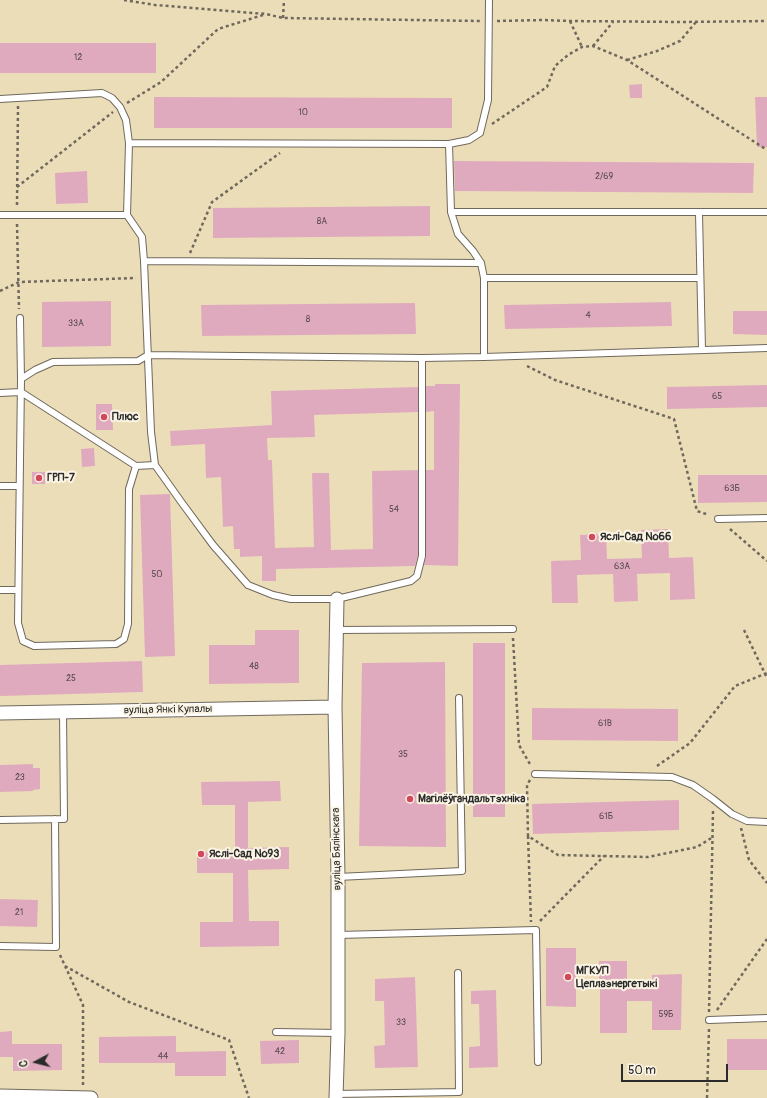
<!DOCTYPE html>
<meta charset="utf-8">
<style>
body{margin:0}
#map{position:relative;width:767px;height:1098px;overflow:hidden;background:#ecddb9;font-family:Pangolin,sans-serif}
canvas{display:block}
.north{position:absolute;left:16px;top:1042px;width:40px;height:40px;-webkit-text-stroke:3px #fcf5e5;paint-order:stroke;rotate:263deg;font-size:11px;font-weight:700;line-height:16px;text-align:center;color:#2b2b2b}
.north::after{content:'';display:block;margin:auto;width:14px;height:18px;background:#2b2b2b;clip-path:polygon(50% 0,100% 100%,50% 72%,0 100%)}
.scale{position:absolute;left:621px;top:1064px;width:107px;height:18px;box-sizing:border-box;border:2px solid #2b2b2b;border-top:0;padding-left:5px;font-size:12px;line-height:14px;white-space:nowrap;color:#2b2b2b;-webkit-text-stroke:3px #fcf5e5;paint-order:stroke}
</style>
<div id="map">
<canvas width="767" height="1098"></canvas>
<div class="north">С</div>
<div class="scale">50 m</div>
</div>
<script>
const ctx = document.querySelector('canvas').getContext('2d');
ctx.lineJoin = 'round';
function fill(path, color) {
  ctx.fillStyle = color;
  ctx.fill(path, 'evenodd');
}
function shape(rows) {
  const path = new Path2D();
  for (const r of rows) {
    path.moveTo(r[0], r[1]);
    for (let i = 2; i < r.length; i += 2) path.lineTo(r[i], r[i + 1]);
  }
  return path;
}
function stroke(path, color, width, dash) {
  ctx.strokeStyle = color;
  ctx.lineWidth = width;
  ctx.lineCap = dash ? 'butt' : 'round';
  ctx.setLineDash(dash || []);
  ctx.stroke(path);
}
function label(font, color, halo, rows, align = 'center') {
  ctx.font = font + ' Pangolin,sans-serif';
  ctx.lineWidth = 4;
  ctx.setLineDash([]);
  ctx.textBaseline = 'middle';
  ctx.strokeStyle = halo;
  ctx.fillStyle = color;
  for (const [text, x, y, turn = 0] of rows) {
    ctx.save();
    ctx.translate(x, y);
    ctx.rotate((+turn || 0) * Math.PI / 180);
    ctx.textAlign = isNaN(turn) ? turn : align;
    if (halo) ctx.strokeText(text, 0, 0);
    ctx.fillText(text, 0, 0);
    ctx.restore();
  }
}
const building = shape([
 [0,43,156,43,156,73,0,73],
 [642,84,642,98,630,98,629,85],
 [154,97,452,98,452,128,154,128],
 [755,97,767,97,767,147,757,147],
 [454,161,754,163,753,193,455,191],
 [87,171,88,203,56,204,55,173],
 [430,206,430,236,213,238,213,208],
 [111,301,111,346,42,347,42,302],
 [671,302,672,326,505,329,504,305],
 [415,303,416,334,202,336,201,305],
 [733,311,767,311,767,335,733,334],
 [435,384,460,384,458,566,424,565,426,556,426,470,434,470,434,411,426,412,426,386,435,386],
 [767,385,767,407,667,409,667,387],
 [418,387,418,412,314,415,315,437,267,438,268,460,272,460,275,548,314,547,312,473,329,473,331,550,373,549,372,471,418,470,418,555,415,566,276,569,276,581,262,581,262,556,240,557,240,549,234,549,233,526,223,527,221,477,206,478,205,444,171,446,170,431,272,425,271,391],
 [96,404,112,404,113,430,96,430],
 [94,448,95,466,82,467,81,449],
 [32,472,45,472,45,484,32,484],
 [698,475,767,475,767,502,698,503],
 [170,494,175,656,145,657,140,495],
 [668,529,669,558,693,557,695,599,670,600,670,573,637,574,638,601,614,602,613,574,577,575,578,603,552,603,551,561,581,560,580,535,606,534,607,559,642,558,641,530],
 [255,630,299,630,299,683,209,684,209,645,255,645],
 [473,643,505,643,505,817,473,817],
 [142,661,143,692,0,696,0,665],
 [445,662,446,847,359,846,362,663],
 [532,708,678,709,678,741,532,740],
 [33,764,33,768,40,768,40,789,33,790,33,791,0,792,0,765],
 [280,781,281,801,248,802,248,848,289,847,289,869,248,870,249,921,279,921,279,946,200,947,200,922,233,922,233,873,197,873,197,852,235,851,235,805,202,805,201,782],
 [679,800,679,830,533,834,532,804],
 [0,899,38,900,37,927,0,926],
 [546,948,576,948,576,1007,546,1006],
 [599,961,627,961,627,988,652,988,652,975,682,974,681,1030,652,1030,652,1001,627,1001,627,1033,600,1033,600,983,599,983],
 [415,977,418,1067,375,1068,374,1046,385,1045,384,1001,375,1001,375,979],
 [496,990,498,1067,469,1068,469,1047,480,1046,479,1004,471,1004,471,991],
 [12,1031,12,1044,62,1044,62,1070,13,1071,13,1057,0,1057,0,1032],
 [176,1036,176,1052,226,1051,226,1076,175,1076,175,1063,99,1063,99,1037],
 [727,1039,767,1039,767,1070,727,1070],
 [299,1040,299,1063,261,1064,260,1041]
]);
const path = shape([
 [124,0,155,5,266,14,283,18,480,21],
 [283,18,284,0],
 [497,21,542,20,570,21,681,22,767,21],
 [570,21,582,47],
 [593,46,613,22],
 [627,60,657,51,680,41,696,22],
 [127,103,161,82,218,29,263,15],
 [492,124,547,87,555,66,568,55,582,47,593,46,627,60,767,150],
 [17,187,113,112],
 [17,205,18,106],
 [17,224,19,309],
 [190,253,212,202,280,153],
 [0,291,19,282,136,278],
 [527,366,555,380,674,419,697,511,709,515],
 [730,529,767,561],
 [744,630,767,678],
 [513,638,519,745,531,766],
 [657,766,690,743,735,686,767,673],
 [530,780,527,785,528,836,558,855,648,857,697,847,713,837],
 [741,828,749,860,767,883],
 [528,836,531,922],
 [540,921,604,856],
 [60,955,83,1005,83,1085],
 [65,966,129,1002,229,1040,249,1098],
 [717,1010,767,939],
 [709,1012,713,811],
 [707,1098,709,1029]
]);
const service = shape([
 [0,99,102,93,112,98,120,107,126,120,129,143,127,215,142,237,144,261,151,432,155,465,182,503,213,545,248,585,273,595,291,599,337,599,411,581,417,576,422,556,422,358],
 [129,143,449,144,469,140,480,133,488,100,489,0],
 [449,144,451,212,458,234,473,251,481,263,484,278,484,357],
 [451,212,767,212],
 [699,213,702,350],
 [0,215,127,215],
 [144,261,481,263],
 [484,278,700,278],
 [20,318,21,379],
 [0,393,21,392,136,466],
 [155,465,136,466,129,489,128,624,124,639,116,644,34,646,23,641,18,623,21,379,35,370,53,362,138,361,148,355,422,358,484,357,767,348],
 [0,486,19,486],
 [718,519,767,518],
 [0,590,18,590],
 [337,630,513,629],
 [535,774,672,777,693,785,713,799,732,814,747,821,767,822],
 [0,820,64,819,63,712],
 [338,877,462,871,459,698],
 [338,935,536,930,538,1062],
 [0,946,56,947,55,819],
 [709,1020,767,1018],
 [276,1032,338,1033],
 [336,1094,459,1092,458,973]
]);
const minor = shape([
 [0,713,335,707],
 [0,1096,91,1098],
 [336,1098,338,1033,338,877,335,707,337,599]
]);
const markers = [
 [104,417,4,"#d1495b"],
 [39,478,4,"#d1495b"],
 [592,537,4,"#d1495b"],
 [410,799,4,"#d1495b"],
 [201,854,4,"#d1495b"],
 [568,977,4,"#d1495b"]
];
const numberNames = [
 ["12",78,58],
 ["10",303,113],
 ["2/69",604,177],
 ["8А",322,222],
 ["4",588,316],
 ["8",308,320],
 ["33А",76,324],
 ["65",717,397],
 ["63Б",732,489],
 ["54",394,510],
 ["63А",622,567],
 ["50",157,575],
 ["48",254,667],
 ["25",71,679],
 ["61В",605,724],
 ["35",403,755],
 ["23",20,778],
 ["61Б",606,817],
 ["21",19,913],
 ["59Б",666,1015],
 ["33",401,1023],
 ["42",280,1052],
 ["44",163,1057]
];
const poiNames = [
 ["Плюс",112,417],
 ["ГРП-7",47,478],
 ["Яслі-Сад №66",600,537],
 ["Магілёўгандальтэхніка",418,799],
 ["Яслі-Сад №93",209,854],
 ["МГКУП",576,971],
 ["Цеплаэнергетыкі",576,984]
];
const streetNames = [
 ["вуліца Янкі Купалы",168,710,-1],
 ["вуліца Бялінскага",337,849,-91]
];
fill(building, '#e0aabe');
stroke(service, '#6f695d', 8);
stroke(minor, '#6f695d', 15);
stroke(path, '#6f695d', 2.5, [3, 3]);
stroke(service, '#fff', 6);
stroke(minor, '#fff', 13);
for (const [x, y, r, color] of markers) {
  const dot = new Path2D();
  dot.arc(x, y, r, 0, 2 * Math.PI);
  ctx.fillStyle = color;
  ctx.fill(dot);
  stroke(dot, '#fcf5e5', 1.5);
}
label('9px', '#584b50', null, numberNames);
label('bold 11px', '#2b2b2b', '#fcf5e5', poiNames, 'left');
label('11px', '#2b2b2b', '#fcf5e5', streetNames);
</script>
